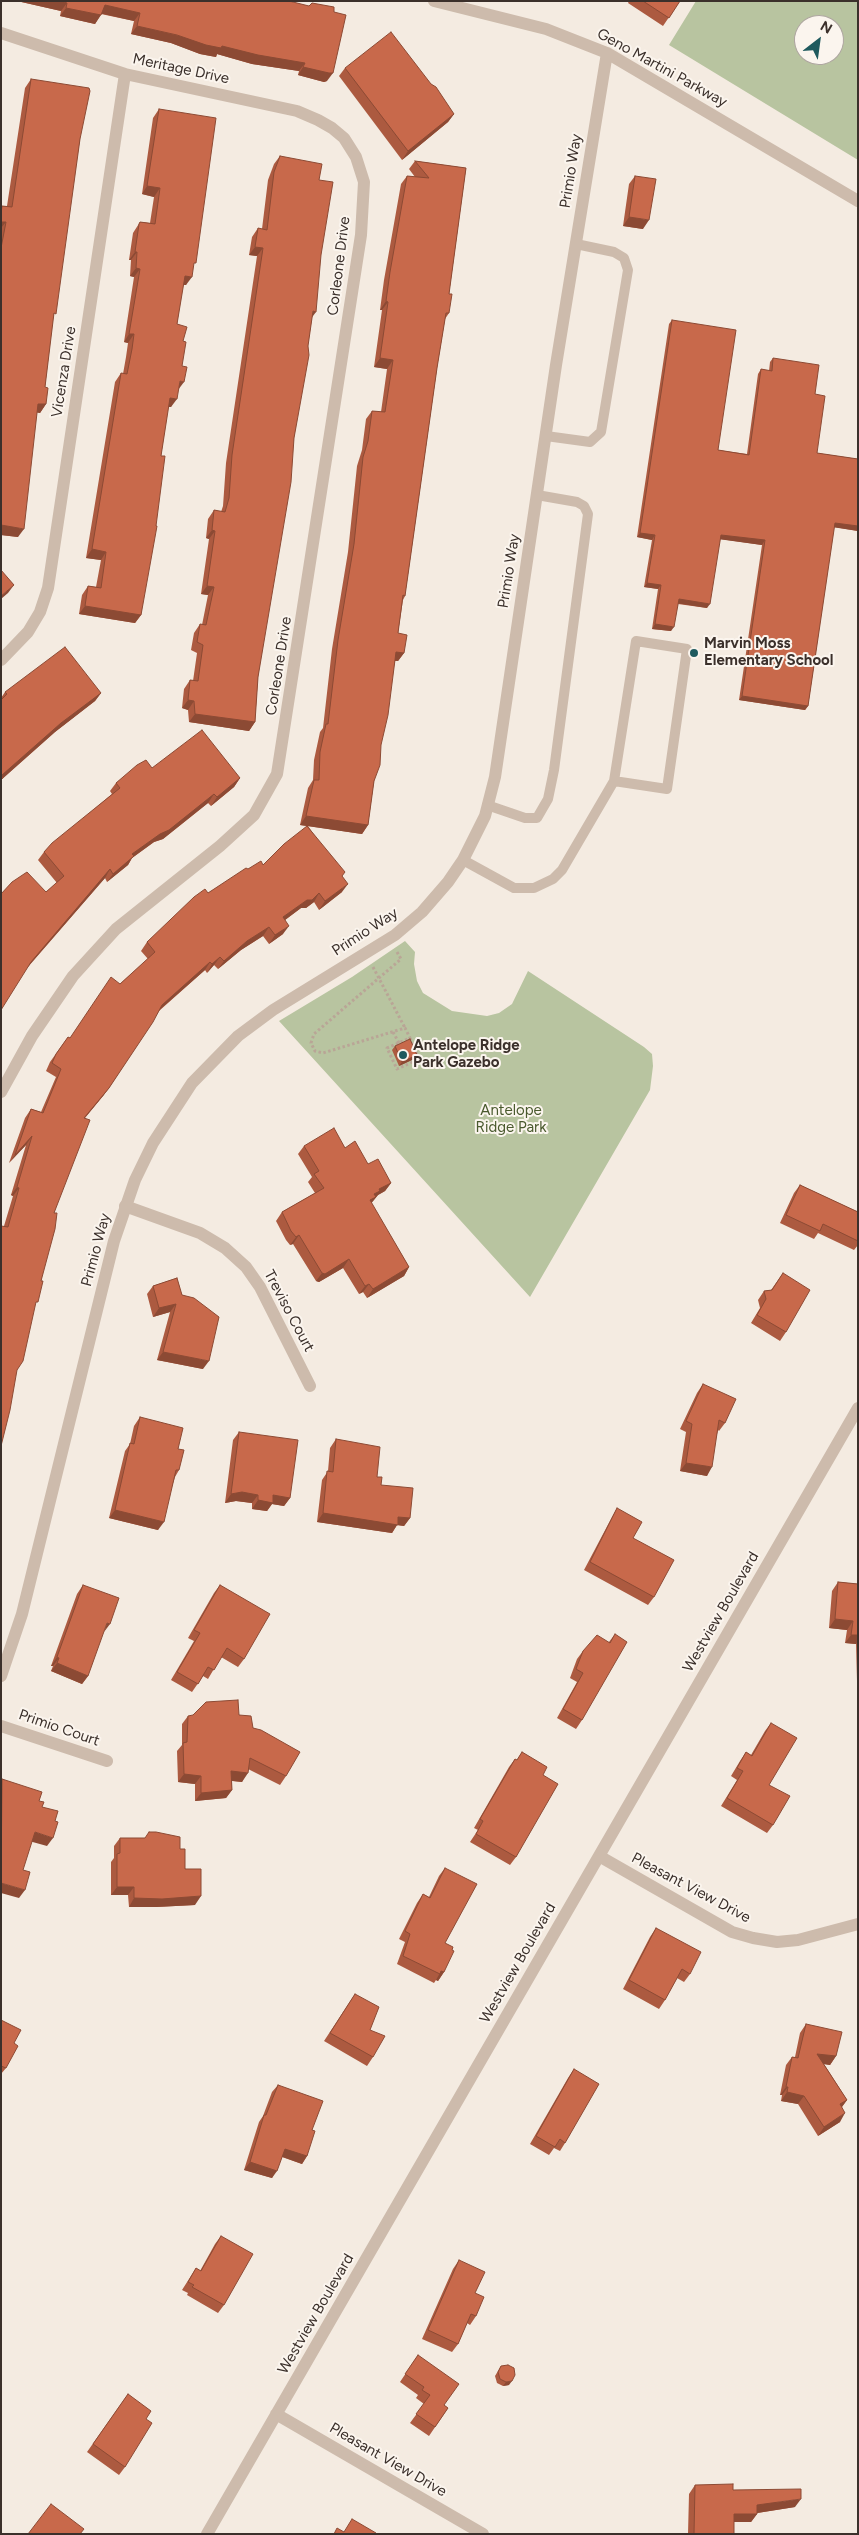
<!DOCTYPE html>
<style>
body{margin:0}
#map{position:relative;width:859px;height:2535px;overflow:hidden;background:#f4ebe1;font-family:Figtree,sans-serif}
canvas{display:block}
.frame{position:absolute;inset:0;border:2px solid #3b302b;pointer-events:none}
.north{position:absolute;left:794px;top:15px;width:50px;height:50px;box-sizing:border-box;background:#fbf5ee;border:1px solid #aea6a0;border-radius:50%;rotate:30deg;font-size:14px;font-weight:700;line-height:20px;text-align:center;color:#3b302b}
.north::after{content:'';display:block;margin:auto;width:18px;height:22px;background:#1f5a5e;clip-path:polygon(50% 0,100% 100%,50% 72%,0 100%)}
</style>
<div id="map">
<canvas width="859" height="2535"></canvas>
<div class="frame"></div>
<div class="north">N</div>
</div>
<script>
const ctx = document.querySelector('canvas').getContext('2d');
ctx.lineJoin = 'round';
function fill(path, color) {
  ctx.fillStyle = color;
  ctx.fill(path, 'evenodd');
}
function shape(rows) {
  const path = new Path2D();
  for (const r of rows) {
    path.moveTo(r[0], r[1]);
    for (let i = 2; i < r.length; i += 2) path.lineTo(r[i], r[i + 1]);
  }
  return path;
}
function stroke(path, color, width, dash) {
  ctx.strokeStyle = color;
  ctx.lineWidth = width;
  ctx.lineCap = dash ? 'butt' : 'round';
  ctx.setLineDash(dash || []);
  ctx.stroke(path);
}
function label(font, color, halo, rows, align = 'center') {
  ctx.font = font + ' Figtree,sans-serif';
  ctx.lineWidth = 4;
  ctx.setLineDash([]);
  ctx.textBaseline = 'middle';
  ctx.strokeStyle = halo;
  ctx.fillStyle = color;
  for (const [text, x, y, turn = 0] of rows) {
    ctx.save();
    ctx.translate(x, y);
    ctx.rotate((+turn || 0) * Math.PI / 180);
    ctx.textAlign = isNaN(turn) ? turn : align;
    if (halo) ctx.strokeText(text, 0, 0);
    ctx.fillText(text, 0, 0);
    ctx.restore();
  }
}
const green = shape([
 [696,1,858,1,858,160,669,45],
 [804,25,834,25,834,55,804,55],
 [405,941,415,952,414,964,417,981,423,993,452,1011,487,1016,499,1013,512,1004,528,971,644,1047,652,1054,653,1066,650,1090,530,1297,279,1021,352,977]
]);
const path = shape([
 [397,952,401,959,314,1034,311,1043,315,1051,323,1053,405,1028,410,1038],
 [373,967,405,1028],
 [393,1032,399,1043],
 [410,1038,419,1059,397,1069,387,1048,410,1038]
]);
const service = shape([
 [546,436,590,442,601,432,628,270,624,258,614,252,576,244],
 [487,805,525,818,537,818,548,799,554,770,588,514,584,506,577,502,537,495],
 [463,860,514,888,534,888,553,879,562,870,614,781,636,641,687,649,667,789,614,781]
]);
const minor = shape([
 [1,33,125,74,297,111,318,120,332,128,344,138,356,157,364,182,361,235,277,774,254,815,220,846,116,929,73,976,32,1036,1,1092],
 [1,660,28,632,40,612,48,588,125,74],
 [125,1206,200,1233,225,1248,246,1267,260,1287,310,1386],
 [1,1726,107,1761],
 [599,1856,732,1932,753,1938,777,1942,798,1940,858,1924],
 [276,2414,483,2534],
 [207,2534,858,1408]
]);
const tertiary = shape([
 [434,1,546,29,607,53,858,201],
 [1,1676,22,1614,114,1241,135,1180,153,1143,192,1083,238,1036,273,1010,395,935,422,912,448,882,463,860,485,816,495,777,556,365,607,53]
]);
const wall = shape([
 [17,1,289,1,327,81,324,82,298,75,299,71,252,64,217,54,216,57,200,54,171,43,131,34,134,21,101,14,95,24,60,16,61,11],
 [629,1,680,1,663,26,628,3],
 [345,68,454,114,448,122,402,160,339,76],
 [31,79,80,139,53,319,45,387,46,404,40,413,37,412,18,537,1,535,1,207,2,206,7,206,25,88],
 [159,109,193,267,186,285,183,285,177,324,183,341,178,390,171,407,168,407,161,456,141,615,135,623,79,614,82,595,88,586,96,587,101,560,86,558,115,382,121,373,123,374,126,357,128,343,124,342,134,277,130,276,131,260,129,260,133,233,140,222,150,223,154,197,142,194,153,118],
 [280,156,319,180,312,318,258,677,255,722,249,731,189,722,188,710,182,708,184,689,190,680,193,681,197,653,191,650,194,633,200,624,202,625,208,595,201,594,209,539,206,538,208,519,214,510,221,512,223,506,226,463,257,256,249,255,252,237,258,228,262,229,268,180,274,164],
 [415,161,466,168,449,294,449,313,445,319,437,368,405,596,403,600,398,633,404,653,398,661,395,661,374,781,368,825,362,834,308,826,342,876,342,892,319,910,314,902,306,908,301,908,285,920,283,934,269,944,263,936,241,950,218,969,214,965,207,973,205,970,159,1011,109,1088,103,1096,85,1118,54,1213,41,1281,17,1370,4,1226,13,1196,11,1195,26,1145,9,1163,25,1118,31,1109,41,1112,56,1077,46,1071,50,1062,68,1037,70,1038,120,984,148,959,141,951,147,942,208,893,248,869,263,865,307,826,300,825,308,788,313,780,314,760,320,732,323,728,332,649,348,552,357,466,362,450,366,419,372,411,381,412,387,369,374,367,382,310,380,310,384,280,401,184,407,176,415,177,409,169],
 [635,176,643,229,623,226,629,184],
 [672,320,718,450,747,454,758,374,761,369,769,371,770,362,773,358,815,394,817,453,858,459,858,531,834,527,808,706,805,710,739,700,762,545,720,539,707,608,678,604,671,631,652,629,658,589,644,587,652,540,637,537,669,324],
 [5,692,101,693,95,701,55,732,1,780,1,698],
 [152,768,240,778,234,787,211,806,208,803,163,839,154,842,132,858,128,865,107,882,105,878,28,967,46,892,57,883,38,860,44,852,112,794,110,791,116,783],
 [395,1046,417,1055,414,1059,399,1066,392,1050],
 [304,1146,345,1148,368,1164,391,1183,385,1191,378,1195,371,1203,409,1267,404,1276,367,1298,363,1292,359,1294,343,1268,319,1282,316,1281,293,1244,290,1245,286,1240,276,1221,282,1212,315,1193,308,1182,312,1177,298,1154],
 [800,1185,858,1212,858,1245,854,1250,818,1233,814,1239,780,1223,794,1193],
 [783,1273,786,1332,780,1341,751,1323,760,1308,758,1300,764,1291,771,1290],
 [177,1278,203,1369,157,1360,170,1312,153,1317,147,1294,153,1286],
 [703,1384,725,1423,719,1431,718,1430,707,1476,680,1471,686,1432,680,1429,697,1393],
 [140,1417,178,1449,179,1470,175,1477,158,1530,109,1518,125,1451,130,1444,134,1426],
 [239,1432,290,1498,284,1506,272,1504,267,1511,252,1509,252,1503,236,1501,225,1503,233,1440],
 [336,1439,377,1477,381,1485,410,1518,404,1526,397,1525,392,1533,317,1522,322,1480,328,1471,330,1448],
 [617,1508,633,1538,654,1597,648,1605,584,1570,612,1517],
 [838,1582,858,1584,858,1681,857,1681,856,1644,845,1643,847,1630,829,1628,832,1591],
 [83,1585,88,1676,82,1684,51,1671,53,1666,51,1666,77,1594],
 [220,1585,244,1659,238,1667,221,1657,208,1679,203,1676,192,1692,171,1680,194,1641,188,1638,214,1593],
 [615,1634,582,1720,576,1729,557,1718,577,1682,570,1678,577,1659,583,1651,609,1642],
 [239,1715,253,1728,286,1776,280,1785,248,1769,242,1782,232,1781,232,1790,226,1798,195,1801,195,1784,178,1782,177,1751,182,1745,182,1724,188,1716],
 [771,1723,769,1785,773,1825,767,1833,721,1806,737,1780,731,1776,740,1761,746,1752,751,1755,765,1731],
 [522,1752,543,1775,516,1857,510,1865,470,1842,478,1830,474,1828,509,1767,515,1759,517,1760],
 [120,1838,180,1849,195,1905,156,1907,129,1907,128,1895,111,1895,111,1862,114,1858,114,1846],
 [445,1868,445,1943,444,1972,438,1981,436,1980,434,1983,397,1964,405,1942,399,1939,417,1903,423,1894,429,1897,439,1876],
 [656,1928,690,1974,684,1982,677,1978,665,2000,659,2009,623,1989,650,1937],
 [355,1994,370,2030,373,2057,367,2066,324,2041],
 [1,2020,14,2043,6,2068,1,2074],
 [806,2024,836,2056,830,2065,824,2064,847,2100,842,2107,840,2122,818,2136,798,2104,781,2101,782,2095,780,2095,786,2065,792,2057,795,2057,800,2033],
 [574,2069,565,2143,560,2151,554,2148,549,2155,530,2144,568,2078],
 [278,2085,312,2130,307,2156,302,2164,282,2157,272,2178,244,2170,259,2122,263,2116,272,2092],
 [221,2236,224,2305,218,2313,187,2295,188,2293,182,2290,196,2268,200,2271,215,2244],
 [459,2260,475,2293,476,2316,470,2325,467,2323,458,2344,452,2352,422,2339,453,2269],
 [418,2355,444,2405,448,2408,429,2436,410,2423,424,2404,416,2398,418,2395,400,2382],
 [501,2366,509,2385,503,2386,497,2383,495,2376],
 [128,2394,146,2419,125,2467,119,2475,87,2452],
 [695,2485,733,2490,795,2507,757,2513,757,2514,751,2522,734,2522,734,2534,688,2534,689,2494]
]);
const shadedWall = shape([
 [17,1,61,1,67,3,61,11],
 [105,5,140,13,134,21,99,13],
 [66,8,101,15,95,24,60,16],
 [137,26,222,46,305,63,299,71,252,64,217,54,216,57,200,54,171,43,131,34],
 [303,67,333,73,327,81,324,82,298,75],
 [454,114,448,122,402,160,408,151],
 [147,186,160,188,154,197,142,194],
 [629,217,649,220,643,229,623,226],
 [1,222,6,222,1,228],
 [255,247,263,248,257,256,249,255],
 [135,252,137,252,131,260,129,260],
 [136,268,140,269,134,277,130,276],
 [185,276,192,277,186,285,179,284],
 [386,301,388,302,382,310,380,310],
 [313,311,316,312,310,320],
 [129,334,134,334,128,343,124,342],
 [380,358,393,360,387,369,374,367],
 [180,381,184,382,178,390],
 [170,398,177,399,171,407,164,407],
 [38,404,46,404,40,413,33,412],
 [835,523,858,526,858,531,832,527],
 [1,525,24,529,18,537,1,535],
 [212,530,215,531,209,539,206,538],
 [640,533,655,535,652,540,637,537],
 [721,535,765,540,762,545,718,539],
 [92,549,106,552,101,560,86,558],
 [647,583,661,585,658,589,644,587],
 [14,585,8,593,1,599,1,596],
 [207,586,214,587,208,595,201,594],
 [679,599,710,604,707,608,676,603],
 [85,606,141,615,135,623,79,614],
 [655,624,674,627,671,631,652,629],
 [396,652,404,653,398,661,390,660],
 [101,693,95,701,55,732,1,780,1,776,61,723],
 [742,696,808,706,805,710,739,700],
 [188,700,194,701,188,710,182,708],
 [195,714,255,722,249,731,189,722],
 [240,778,234,787,211,806,217,797],
 [214,794,208,803,163,839,154,842,132,858,128,865,107,882,113,874,132,854],
 [306,816,368,825,362,834,300,825],
 [110,869,105,878,25,970,31,962],
 [348,884,342,892,319,910,325,901],
 [319,893,314,902,306,908,301,908,277,926,283,917,307,900],
 [289,926,283,934,269,944,275,935],
 [269,927,263,936,241,950,218,969,224,961,247,941],
 [220,957,214,965,207,973,212,964],
 [210,962,205,970,156,1013,162,1005],
 [417,1055,414,1059,399,1066,402,1062],
 [109,1088,103,1096,78,1126,84,1118],
 [32,1136,26,1145,9,1163,15,1155],
 [391,1183,385,1191,378,1195,370,1205,370,1200,379,1189],
 [17,1187,19,1188,13,1196,11,1195],
 [299,1235,293,1244,290,1245,296,1237],
 [349,1259,343,1268,319,1282,316,1281,322,1273],
 [409,1267,404,1276,367,1298,373,1289],
 [369,1284,363,1292,359,1294,365,1286],
 [176,1304,170,1312,153,1317,159,1308],
 [163,1352,209,1361,203,1369,157,1360],
 [686,1463,712,1467,707,1476,680,1471],
 [242,1492,258,1495,252,1503,236,1501,225,1503,231,1494],
 [273,1495,290,1498,284,1506,272,1504,267,1511,252,1509,258,1500],
 [115,1510,164,1522,158,1530,109,1518],
 [323,1513,398,1517,410,1518,404,1526,397,1525,392,1533,317,1522],
 [835,1619,853,1621,847,1630,829,1628],
 [107,1623,110,1624,104,1632],
 [851,1635,858,1635,858,1642,856,1644,845,1643],
 [57,1657,59,1658,53,1666,51,1666],
 [57,1663,88,1676,82,1684,51,1671],
 [231,1771,248,1773,242,1782,225,1780],
 [184,1774,201,1776,195,1784,178,1782],
 [232,1790,226,1798,195,1801,201,1793],
 [35,1832,53,1838,47,1846,29,1841],
 [1,1883,25,1890,19,1898,1,1893],
 [117,1887,134,1887,128,1895,111,1895],
 [201,1896,195,1905,156,1907,129,1907,134,1898],
 [441,1971,444,1972,438,1981,436,1980],
 [817,2054,836,2056,830,2065,811,2062],
 [786,2087,788,2087,782,2095,780,2095],
 [787,2092,804,2096,798,2104,781,2101],
 [847,2100,841,2108,840,2104],
 [845,2113,840,2122,818,2136,824,2127],
 [285,2149,307,2156,302,2164,280,2156],
 [250,2162,277,2171,272,2178,244,2170],
 [512,2381,509,2385,503,2386,506,2382],
 [801,2499,795,2507,751,2514,757,2505],
 [734,2514,757,2514,751,2522,728,2522]
]);
const building = shape([
 [61,1,289,1,309,6,312,3,334,7,334,12,346,15,333,73,329,73,303,67,305,63,258,55,222,46,221,48,206,45,177,35,137,26,140,13,105,5,101,15,66,8,67,3,61,1],
 [643,1,680,1,669,18,643,1],
 [391,32,431,84,436,87,454,114,408,151,345,68,391,32],
 [31,79,89,88,90,91,80,139,56,314,54,313,45,387,48,388,46,404,38,404,24,529,1,525,1,248,6,222,1,222,1,213,2,206,12,207,31,79],
 [159,109,216,118,196,263,194,263,192,277,185,276,177,324,187,327,183,341,186,342,182,366,187,367,184,382,180,381,177,399,170,398,161,456,165,456,156,526,157,526,141,615,85,606,88,586,101,588,106,552,92,549,121,373,127,374,132,349,134,334,129,334,140,269,136,268,137,252,135,252,139,224,140,222,155,224,160,188,147,186,159,109],
 [280,156,322,164,319,180,333,182,321,255,316,312,313,311,308,346,309,355,294,438,291,482,258,677,255,722,195,714,194,701,188,700,190,680,198,681,203,645,197,642,200,624,206,625,214,587,207,586,215,531,212,530,214,510,225,512,229,498,232,455,263,248,255,247,258,228,267,230,274,172,280,156],
 [415,161,466,168,449,294,452,294,449,313,446,313,437,368,405,596,403,595,398,633,407,635,404,653,396,652,388,715,381,745,380,765,374,781,368,825,306,816,314,780,319,780,320,752,326,724,328,724,338,640,354,544,363,457,368,441,372,411,385,412,393,360,380,358,388,302,386,301,390,272,407,176,429,178,415,161],
 [635,176,656,179,649,220,629,217,635,176],
 [672,320,736,330,718,450,749,455,761,369,772,371,773,358,819,365,815,394,825,396,817,453,858,459,858,526,835,523,808,706,742,696,765,540,721,535,710,604,679,599,674,627,655,624,661,585,647,583,655,535,640,533,672,320],
 [1,570,14,585,1,596,1,570],
 [65,647,101,693,61,723,2,775,3,778,1,779,1,700,7,694,5,692,65,647],
 [202,730,240,778,217,797,214,794,169,830,160,834,132,854,134,856,113,874,110,869,31,962,1,1010,1,894,12,882,27,872,46,892,64,876,44,852,52,843,120,788,116,783,137,765,146,760,152,768,202,730],
 [307,826,345,872,342,876,348,884,325,901,319,893,312,900,307,900,283,917,289,926,275,935,269,927,247,941,224,961,220,957,212,964,210,962,162,1005,153,1022,109,1088,84,1118,90,1120,54,1213,57,1213,55,1229,41,1281,43,1281,38,1302,36,1302,23,1361,17,1370,10,1410,1,1446,1,1226,8,1227,19,1188,17,1187,32,1136,15,1155,31,1109,43,1113,61,1069,52,1063,56,1054,68,1037,70,1038,111,977,120,984,155,952,147,942,194,897,205,889,208,893,246,868,248,869,261,861,263,865,284,844,307,826],
 [410,1039,417,1055,402,1062,395,1046,410,1039],
 [334,1128,345,1148,355,1141,368,1164,378,1159,391,1183,379,1189,380,1191,374,1194,376,1197,370,1200,409,1267,373,1289,369,1284,365,1286,349,1259,325,1274,322,1273,299,1235,296,1237,291,1231,282,1212,324,1188,314,1174,319,1171,304,1146,334,1128],
 [800,1185,858,1212,858,1241,823,1224,820,1231,786,1215,800,1185],
 [783,1273,810,1290,786,1332,757,1315,766,1299,764,1291,772,1290,783,1273],
 [177,1278,182,1295,194,1298,219,1317,209,1361,163,1352,176,1304,159,1308,153,1286,177,1278],
 [703,1384,736,1399,725,1423,719,1420,712,1467,686,1463,692,1424,686,1421,703,1384],
 [140,1417,183,1428,178,1449,184,1450,179,1470,176,1470,164,1522,115,1510,130,1443,134,1444,140,1417],
 [239,1432,298,1440,290,1498,273,1495,273,1503,258,1500,258,1495,242,1492,231,1494,239,1432],
 [336,1439,380,1447,377,1477,382,1477,381,1485,413,1488,410,1518,398,1517,398,1525,323,1513,327,1471,333,1472,336,1439],
 [617,1508,642,1522,633,1538,674,1560,654,1597,590,1562,617,1508],
 [838,1582,858,1584,858,1635,851,1635,853,1621,835,1619,838,1582],
 [83,1585,119,1598,110,1624,107,1623,88,1676,57,1663,59,1658,57,1657,83,1585],
 [220,1585,270,1614,244,1659,227,1648,214,1670,208,1667,198,1684,177,1672,200,1633,194,1630,220,1585],
 [615,1634,627,1642,582,1720,563,1709,583,1673,576,1669,583,1651,597,1635,610,1643,615,1634],
 [238,1700,239,1715,251,1716,253,1728,261,1730,300,1752,286,1776,250,1758,248,1773,231,1771,232,1790,201,1793,201,1776,184,1774,183,1743,187,1742,188,1716,193,1715,206,1702,238,1700],
 [771,1723,797,1738,769,1785,790,1796,773,1825,727,1798,743,1771,737,1768,746,1752,752,1756,771,1723],
 [522,1752,547,1767,543,1775,558,1784,516,1857,476,1834,483,1821,480,1819,515,1759,517,1760,522,1752],
 [2,1779,42,1792,39,1801,44,1802,42,1807,58,1811,55,1821,58,1822,53,1838,35,1832,23,1870,30,1872,25,1890,1,1883,2,1779],
 [149,1832,156,1832,180,1837,180,1849,185,1849,185,1869,201,1869,201,1896,162,1899,134,1898,134,1887,117,1887,117,1854,120,1853,120,1838,145,1838,149,1832],
 [445,1868,477,1884,445,1943,453,1947,452,1950,454,1951,444,1972,441,1971,440,1974,403,1956,410,1934,405,1931,423,1894,430,1898,445,1868],
 [656,1928,701,1952,690,1974,682,1969,665,2000,629,1980,656,1928],
 [355,1994,379,2007,370,2030,385,2036,373,2057,330,2033,355,1994],
 [1,2020,21,2030,14,2043,18,2046,6,2068,1,2066,1,2020],
 [806,2024,842,2032,836,2056,817,2054,847,2100,840,2104,845,2113,824,2127,804,2096,787,2092,788,2087,786,2087,792,2057,798,2058,806,2024],
 [574,2069,599,2084,565,2143,560,2139,555,2147,536,2136,574,2069],
 [278,2085,323,2101,312,2130,315,2131,307,2156,285,2149,277,2171,250,2162,264,2115,266,2115,278,2085],
 [221,2236,253,2254,224,2305,192,2287,194,2285,188,2282,196,2268,201,2271,221,2236],
 [459,2260,485,2272,475,2293,484,2297,476,2316,471,2314,458,2344,428,2330,459,2260],
 [418,2355,459,2384,444,2405,448,2408,435,2427,416,2414,430,2395,422,2390,424,2387,405,2374,418,2355],
 [508,2365,514,2368,515,2375,512,2381,506,2382,500,2379,498,2372,501,2366,508,2365],
 [128,2394,151,2411,146,2419,152,2423,125,2467,93,2444,128,2394],
 [733,2484,733,2490,801,2489,801,2499,757,2505,757,2514,734,2514,734,2534,694,2534,695,2485,733,2484],
 [51,2504,84,2529,80,2534,28,2534,51,2504],
 [352,2519,376,2533,375,2534,334,2534,337,2528,344,2532,352,2519]
]);
const markers = [
 [694,653,5,"#1f5a5e"],
 [403,1055,5,"#1f5a5e"]
];
const streetNames = [
 ["Geno Martini Parkway",662,68,29],
 ["Meritage Drive",181,69,12],
 ["Primio Way",571,171,-81],
 ["Corleone Drive",339,266,-83],
 ["Vicenza Drive",64,372,-81],
 ["Primio Way",509,571,-81],
 ["Corleone Drive",279,666,-81],
 ["Primio Way",365,932,-33],
 ["Primio Way",96,1250,-75],
 ["Treviso Court",289,1311,62],
 ["Westview Boulevard",721,1612,-60],
 ["Primio Court",59,1728,19],
 ["Pleasant View Drive",691,1888,28],
 ["Westview Boulevard",518,1963,-60],
 ["Westview Boulevard",316,2314,-60],
 ["Pleasant View Drive",388,2460,30]
];
const poiNames = [
 ["Marvin Moss",704,644],
 ["Elementary School",704,661],
 ["Antelope Ridge",413,1046],
 ["Park Gazebo",413,1063]
];
const parkNames = [
 ["Antelope",511,1111],
 ["Ridge Park",511,1128]
];
fill(green, '#b8c4a0');
stroke(path, '#b9a596', 3, [2.5, 2.5]);
stroke(service, '#cdbbac', 10);
stroke(minor, '#cdbbac', 12);
stroke(tertiary, '#cdbbac', 12);
fill(wall, '#ac5a40');
fill(shadedWall, '#8c4a34');
fill(building, '#c8694b');
stroke(building, '#8c4a34', 1);
for (const [x, y, r, color] of markers) {
  const dot = new Path2D();
  dot.arc(x, y, r, 0, 2 * Math.PI);
  ctx.fillStyle = color;
  ctx.fill(dot);
  stroke(dot, '#fbf5ee', 2);
}
label('15px', '#3b302b', '#fbf5ee', streetNames);
label('bold 15px', '#3b302b', '#fbf5ee', poiNames, 'left');
label('15px', '#4a5a2e', '#fbf5ee', parkNames);
</script>
